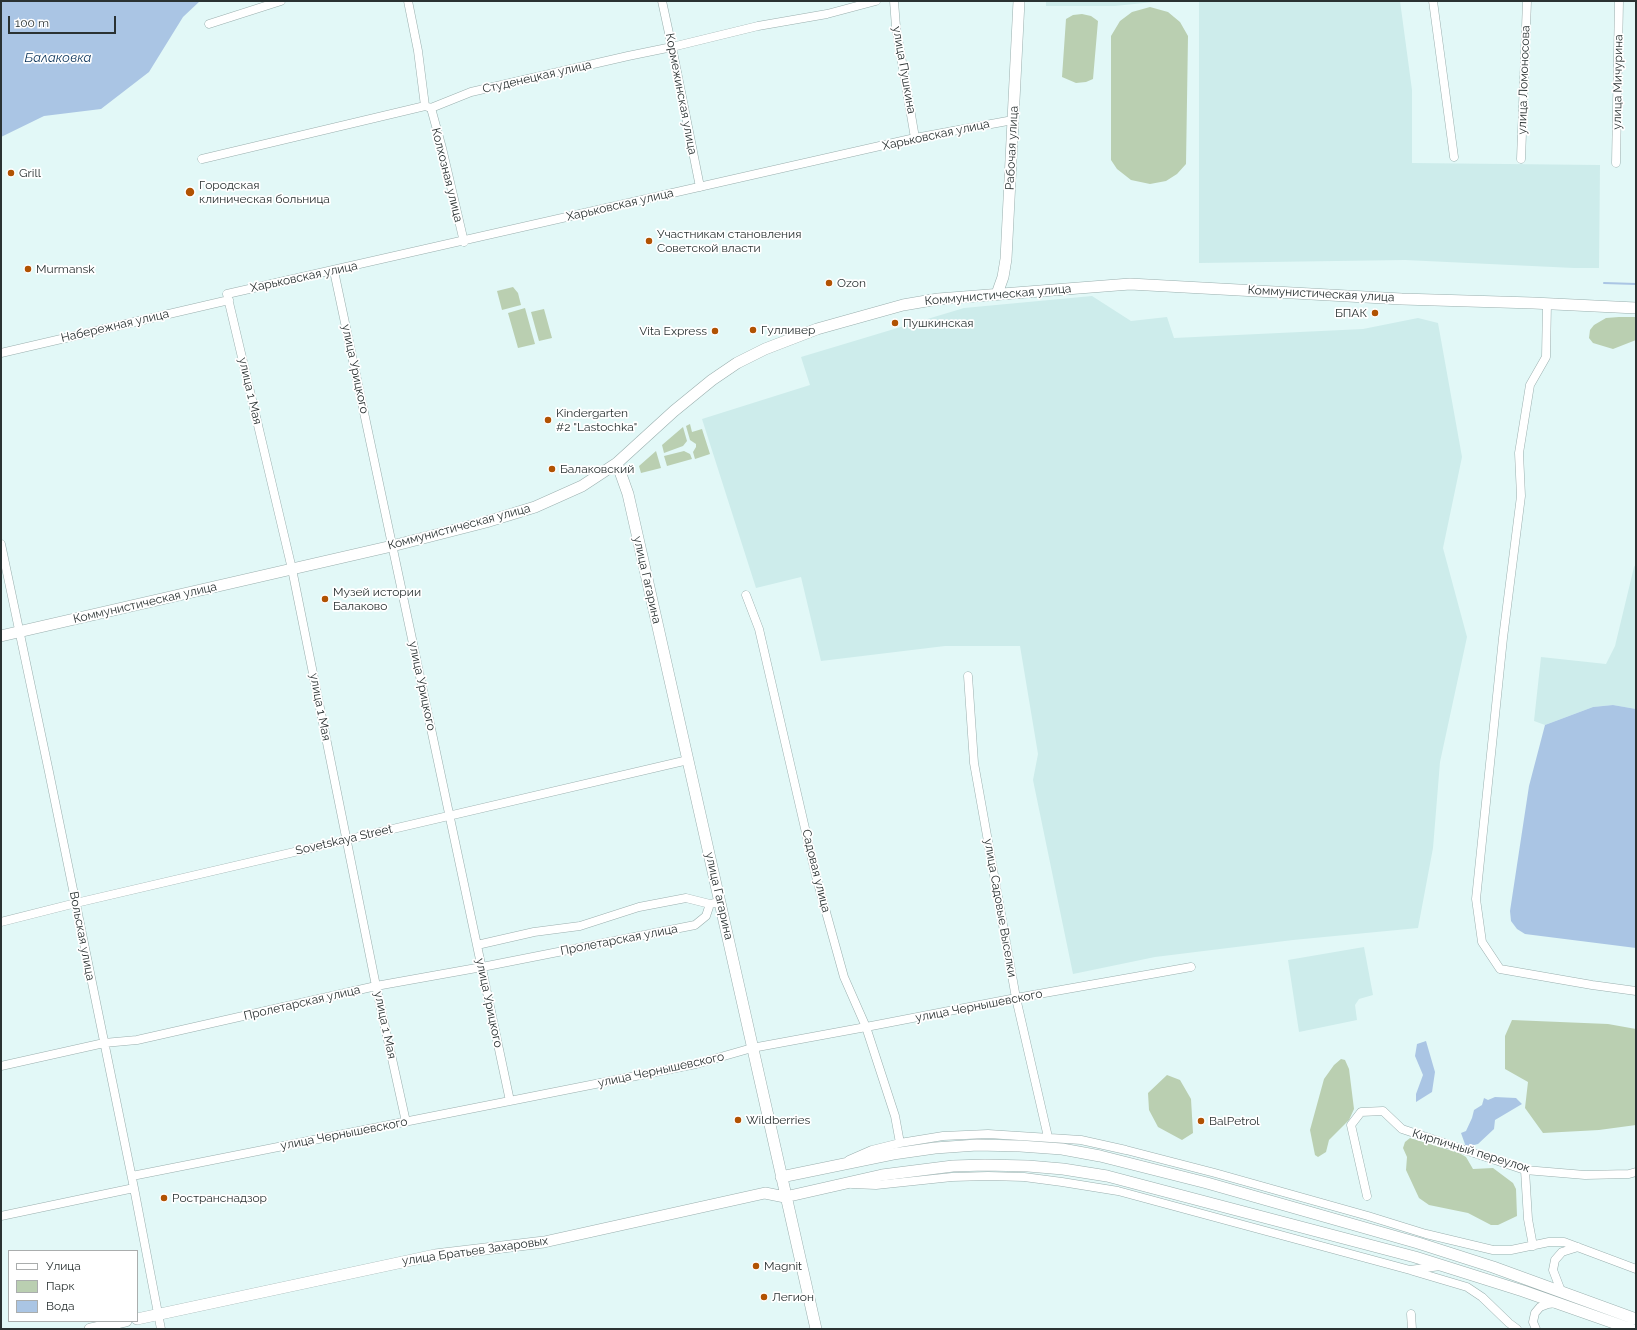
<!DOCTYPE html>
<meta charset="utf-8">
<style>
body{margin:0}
#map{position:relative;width:1637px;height:1330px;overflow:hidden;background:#e2f8f7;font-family:Raleway,sans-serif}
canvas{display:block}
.frame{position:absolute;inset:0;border:2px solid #2a3232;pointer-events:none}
.legend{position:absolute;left:8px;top:1250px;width:130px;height:72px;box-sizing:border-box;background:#fff;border:1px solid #aaadad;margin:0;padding:5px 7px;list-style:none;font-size:12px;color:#2a3232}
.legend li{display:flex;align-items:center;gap:8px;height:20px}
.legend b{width:20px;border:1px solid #aaadad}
.scale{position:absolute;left:8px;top:16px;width:108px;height:18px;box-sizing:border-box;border:2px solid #2a3232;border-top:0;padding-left:5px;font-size:12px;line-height:14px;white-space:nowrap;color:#2a3232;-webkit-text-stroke:3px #fff;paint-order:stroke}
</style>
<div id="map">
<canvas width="1637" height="1330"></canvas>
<div class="frame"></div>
<ul class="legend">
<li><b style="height:5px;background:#fff"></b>Улица</li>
<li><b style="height:11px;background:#bacfb1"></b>Парк</li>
<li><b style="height:11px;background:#aac5e4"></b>Вода</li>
</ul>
<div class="scale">100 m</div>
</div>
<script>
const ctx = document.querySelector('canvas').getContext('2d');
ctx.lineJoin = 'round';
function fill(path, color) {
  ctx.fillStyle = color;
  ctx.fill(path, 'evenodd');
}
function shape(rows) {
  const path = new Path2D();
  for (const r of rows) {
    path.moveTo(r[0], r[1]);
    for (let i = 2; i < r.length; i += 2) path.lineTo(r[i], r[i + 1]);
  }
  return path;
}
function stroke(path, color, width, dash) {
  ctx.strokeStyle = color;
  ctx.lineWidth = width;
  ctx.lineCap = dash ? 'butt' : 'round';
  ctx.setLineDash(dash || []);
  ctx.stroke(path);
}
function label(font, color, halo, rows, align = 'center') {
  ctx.font = font + ' Raleway,sans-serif';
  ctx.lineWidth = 3.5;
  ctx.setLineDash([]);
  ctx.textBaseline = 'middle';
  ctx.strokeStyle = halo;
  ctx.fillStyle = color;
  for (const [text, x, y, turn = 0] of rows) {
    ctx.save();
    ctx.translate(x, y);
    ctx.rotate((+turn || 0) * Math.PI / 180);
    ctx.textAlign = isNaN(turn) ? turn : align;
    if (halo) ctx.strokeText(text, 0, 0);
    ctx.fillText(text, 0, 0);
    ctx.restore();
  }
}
const built = shape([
 [1046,1,1163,1,1115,6,1046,6],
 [1199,1,1400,1,1412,90,1412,163,1600,165,1599,268,1574,268,1405,260,1199,263],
 [1092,296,1131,321,1167,317,1174,338,1363,329,1418,318,1438,323,1462,457,1443,548,1467,637,1440,762,1433,848,1418,928,1293,940,1155,957,1073,974,1033,780,1038,754,1020,646,945,646,821,661,801,577,756,588,702,419,810,385,801,357,964,308],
 [1636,564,1636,709,1613,705,1593,707,1545,725,1534,721,1541,657,1606,664,1615,646,1634,567],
 [1364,947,1373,995,1359,999,1355,1005,1357,1020,1299,1032,1288,960]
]);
const green = shape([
 [1150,7,1168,12,1180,22,1188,36,1186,164,1177,174,1166,181,1150,184,1131,180,1117,169,1111,160,1111,36,1120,21,1132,12],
 [1082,14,1091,16,1098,21,1093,79,1086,82,1076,83,1062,77,1066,19,1073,15],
 [513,287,518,293,521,305,502,310,497,291],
 [525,308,535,344,518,348,508,313],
 [544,309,552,338,539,341,531,312],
 [1619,317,1636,317,1636,340,1613,349,1593,343,1589,338,1590,330,1594,325,1606,318],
 [690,424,692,432,702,429,710,454,695,459,693,452,696,447,696,444,690,440,686,426],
 [683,427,687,441,683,446,664,453,662,445],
 [656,451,661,468,641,473,639,466],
 [684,451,690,454,692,459,667,466,664,456],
 [1512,1020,1608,1024,1636,1029,1636,1125,1599,1130,1543,1133,1525,1108,1528,1082,1505,1069,1505,1036],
 [1341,1059,1345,1060,1349,1069,1354,1109,1349,1120,1329,1140,1326,1152,1318,1157,1315,1155,1310,1130,1324,1079,1334,1065],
 [1167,1075,1180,1080,1191,1099,1193,1133,1182,1140,1158,1127,1149,1110,1148,1093],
 [1410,1138,1459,1153,1466,1157,1473,1169,1493,1168,1513,1183,1516,1189,1517,1216,1498,1225,1491,1225,1468,1213,1429,1205,1419,1198,1406,1170,1407,1157,1403,1148,1405,1142]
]);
const water = shape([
 [1,1,200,1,183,17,149,72,101,109,44,116,1,137],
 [1613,705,1636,709,1636,948,1525,934,1517,929,1511,921,1510,911,1529,786,1545,725,1593,707],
 [1426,1041,1435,1072,1432,1092,1416,1102,1416,1094,1423,1075,1415,1056,1417,1044],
 [1495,1097,1516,1098,1522,1104,1495,1120,1494,1129,1478,1144,1466,1147,1461,1133,1466,1131,1472,1118,1474,1110,1482,1105,1484,1098,1488,1100]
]);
const stream = shape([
 [1604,283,1636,284]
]);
const street = shape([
 [408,1,418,51,425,106],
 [662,1,672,47,700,187],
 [894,1,896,27,915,138],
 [1433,1,1454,157],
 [209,24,281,1],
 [431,108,442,148,464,242],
 [202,159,425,106,431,108,471,92,628,56,672,47,758,26,827,14,876,1],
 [1521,159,1527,1],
 [1616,163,1619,1],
 [334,271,510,1101],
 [1547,303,1546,357,1530,385,1519,453,1521,496,1503,638,1476,899,1482,942,1500,969,1592,985,1636,991],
 [1,353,229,300],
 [1,544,49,772,134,1188,161,1329],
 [746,595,759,629,816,876,844,977,866,1027,895,1116,900,1143],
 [968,676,974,763,1016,998,1048,1137],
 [1,922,76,903,688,760],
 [477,945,534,932,580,926,639,907,686,898,710,904],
 [1,1066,104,1043,137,1040,376,986,482,967,695,925,706,916,710,904,720,902],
 [406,1122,376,986,292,569,227,294,915,138,1013,120],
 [849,1160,872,1150,900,1143,943,1136,988,1134,1081,1140,1126,1150,1215,1173,1368,1216,1426,1234,1493,1250,1511,1250,1549,1242,1564,1242,1636,1269],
 [1525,1170,1528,1219,1533,1246],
 [132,1176,696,1064,752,1048,866,1027,1016,998,1191,967],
 [852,1184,876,1185,952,1177,988,1176,1024,1177,1062,1182,1118,1191,1410,1270,1440,1266],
 [1367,1196,1351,1125,1361,1112,1383,1111,1402,1129,1525,1170,1585,1175,1629,1174,1636,1172],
 [1,1216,134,1188],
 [1413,1271,1467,1287,1482,1297,1509,1323,1517,1329],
 [1561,1291,1553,1270,1555,1260,1562,1252,1578,1247],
 [1411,1314,1412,1329],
 [1536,1329,1533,1322,1535,1313,1540,1307,1548,1304,1556,1303]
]);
const secondary = shape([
 [997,294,1003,277,1006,259,1019,1],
 [617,463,628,494,816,1329],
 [1,636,392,546,486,522,535,507,582,486,617,463,674,411,712,380,737,363,765,349,817,329,903,305,938,299,1130,284,1402,299,1533,303,1636,308],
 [781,1177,893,1154,935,1148,977,1145,1020,1146,1062,1149,1100,1156,1207,1183,1418,1243,1493,1267,1636,1319],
 [137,1319,435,1255,544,1242,765,1193,785,1197,882,1175,953,1166,985,1165,1028,1166,1063,1169,1107,1176,1415,1257,1523,1291,1631,1329],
 [90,1329,126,1321]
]);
const markers = [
 [11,173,4,"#b15202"],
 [190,192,5,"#b15202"],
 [649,241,4,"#b15202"],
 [28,269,4,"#b15202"],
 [829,283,4,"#b15202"],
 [1375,313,4,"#b15202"],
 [895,323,4,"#b15202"],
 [753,330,4,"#b15202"],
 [715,331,4,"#b15202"],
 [548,420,4,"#b15202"],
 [552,469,4,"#b15202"],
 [325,599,4,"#b15202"],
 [738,1120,4,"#b15202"],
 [1201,1121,4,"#b15202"],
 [164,1198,4,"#b15202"],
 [756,1266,4,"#b15202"],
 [764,1297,4,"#b15202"]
];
const streetNames = [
 ["улица Пушкина",904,70,80],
 ["Студенецкая улица",537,77,-13],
 ["улица Ломоносова",1524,80,-88],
 ["улица Мичурина",1618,82,-89],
 ["Кормежинская улица",681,94,79],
 ["Харьковская улица",936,135,-12],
 ["Рабочая улица",1012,148,-87],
 ["Колхозная улица",447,175,76],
 ["Харьковская улица",620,205,-13],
 ["Харьковская улица",304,277,-12],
 ["Коммунистическая улица",1321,294,3],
 ["Коммунистическая улица",998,295,-5],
 ["Набережная улица",115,326,-13],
 ["улица Урицкого",355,369,78],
 ["улица 1 Мая",250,391,77],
 ["Коммунистическая улица",459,527,-15],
 ["улица Гагарина",647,580,77],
 ["Коммунистическая улица",145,603,-13],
 ["улица Урицкого",422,686,78],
 ["улица 1 Мая",320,707,79],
 ["Sovetskaya Street",344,840,-13],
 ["Садовая улица",816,871,76],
 ["улица Гагарина",719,896,77],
 ["улица Садовые Выселки",1000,908,80],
 ["Вольская улица",82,936,79],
 ["Пролетарская улица",619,940,-11],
 ["Пролетарская улица",302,1003,-13],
 ["улица Урицкого",489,1003,78],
 ["улица Чернышевского",979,1006,-11],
 ["улица 1 Мая",385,1025,78],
 ["улица Чернышевского",661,1070,-12],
 ["улица Чернышевского",344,1134,-11],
 ["Кирпичный переулок",1471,1151,17],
 ["улица Братьев Захаровых",475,1251,-8]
];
const poiNames = [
 ["Grill",19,173],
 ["Городская",199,185],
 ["клиническая больница",199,199],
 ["Участникам становления",657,234],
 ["Советской власти",657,248],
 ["Murmansk",36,269],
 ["Ozon",837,283],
 ["БПАК",1367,313,"right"],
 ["Пушкинская",903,323],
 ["Гулливер",761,330],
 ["Vita Express",707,331,"right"],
 ["Kindergarten",556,413],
 ["#2 \"Lastochka\"",556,427],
 ["Балаковский",560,469],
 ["Музей истории",333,592],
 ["Балаково",333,606],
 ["Wildberries",746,1120],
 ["BalPetrol",1209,1121],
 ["Ространснадзор",172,1198],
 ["Magnit",764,1266],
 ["Легион",772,1297]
];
const waterNames = [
 ["Балаковка",58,58]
];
fill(built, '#cdeceb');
fill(green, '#bacfb1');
fill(water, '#aac5e4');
stroke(stream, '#aac5e4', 2);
stroke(street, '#9aafae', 9);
stroke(secondary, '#9aafae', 12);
stroke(street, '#fff', 8);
stroke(secondary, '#fff', 11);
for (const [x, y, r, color] of markers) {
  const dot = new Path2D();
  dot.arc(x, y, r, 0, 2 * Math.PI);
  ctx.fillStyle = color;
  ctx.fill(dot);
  stroke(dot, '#fff', 1.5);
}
label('12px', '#2a3232', '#fff', streetNames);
label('12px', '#2a3232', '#fff', poiNames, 'left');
label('italic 13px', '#073158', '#fff', waterNames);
</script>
